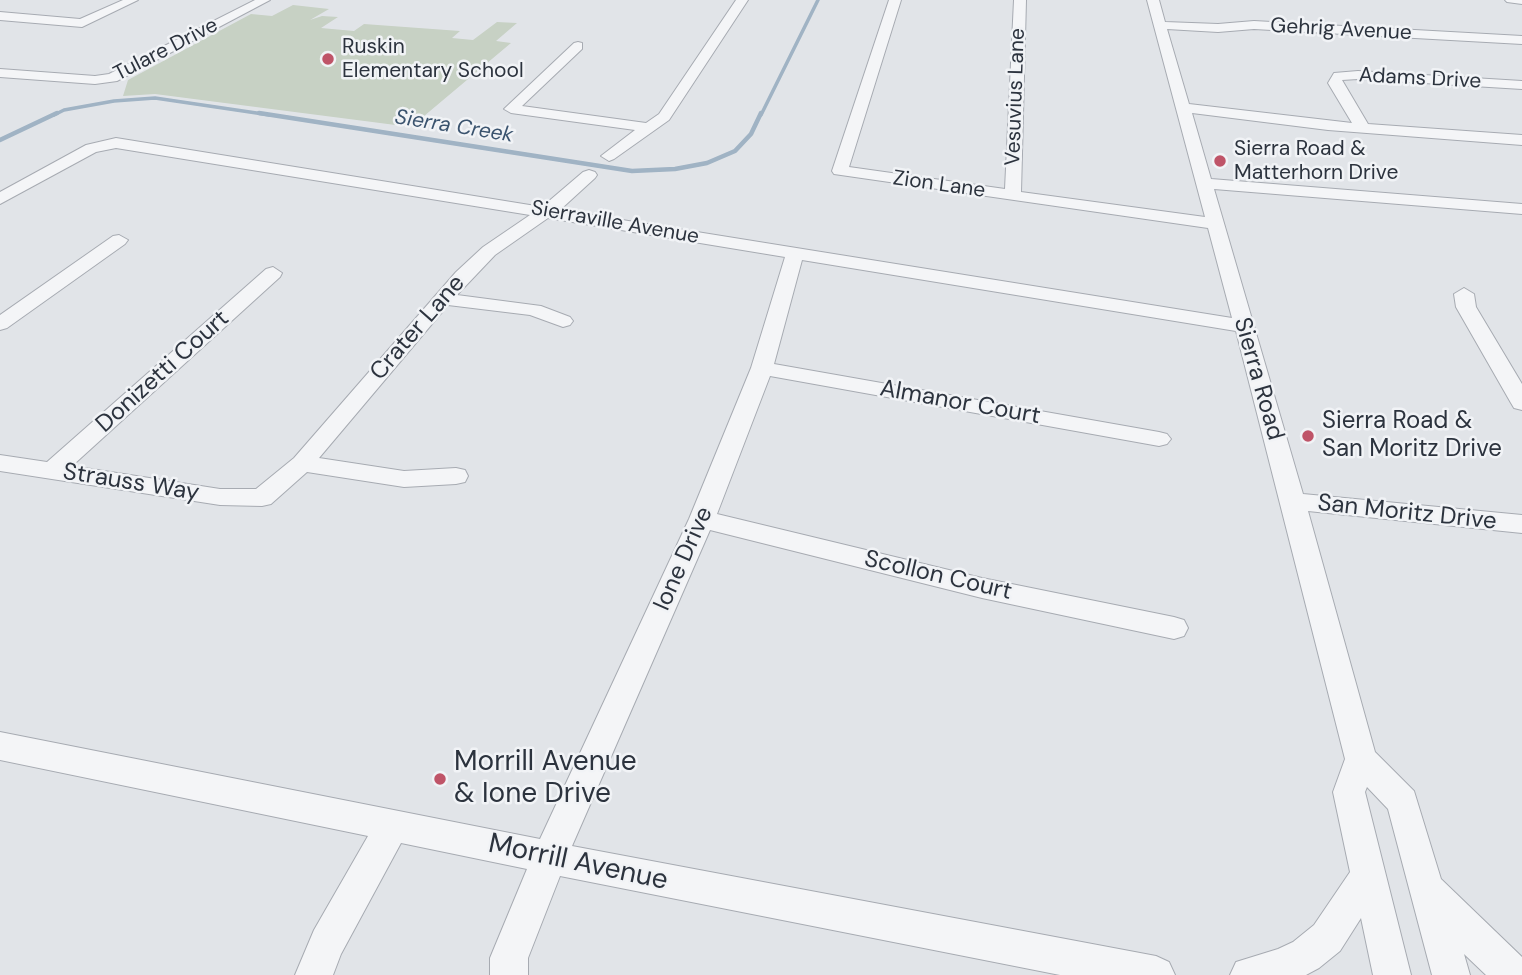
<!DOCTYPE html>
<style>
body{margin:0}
canvas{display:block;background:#e1e4e8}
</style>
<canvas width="1522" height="975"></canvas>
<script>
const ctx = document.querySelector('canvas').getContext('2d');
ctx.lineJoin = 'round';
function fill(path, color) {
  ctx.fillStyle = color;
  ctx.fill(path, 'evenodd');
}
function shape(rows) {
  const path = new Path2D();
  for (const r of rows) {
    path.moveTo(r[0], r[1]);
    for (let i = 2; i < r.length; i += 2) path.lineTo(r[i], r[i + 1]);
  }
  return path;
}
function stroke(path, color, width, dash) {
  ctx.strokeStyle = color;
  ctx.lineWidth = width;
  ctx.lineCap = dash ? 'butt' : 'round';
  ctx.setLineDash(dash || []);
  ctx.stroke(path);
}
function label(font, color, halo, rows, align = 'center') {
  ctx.font = font + ' "DM Sans",sans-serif';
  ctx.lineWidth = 5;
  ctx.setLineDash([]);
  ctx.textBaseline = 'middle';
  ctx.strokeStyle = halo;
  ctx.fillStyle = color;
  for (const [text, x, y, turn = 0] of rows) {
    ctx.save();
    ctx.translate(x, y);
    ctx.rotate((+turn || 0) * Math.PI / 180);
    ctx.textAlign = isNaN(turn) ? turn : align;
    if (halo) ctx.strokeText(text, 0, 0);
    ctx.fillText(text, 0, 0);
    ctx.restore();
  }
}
const green = shape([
 [293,5,329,9,310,20,322,16,338,17,321,28,354,31,364,24,460,31,452,38,473,40,497,22,517,23,496,41,511,43,411,127,155,94,123,96,128,80,195,44,251,14,272,16]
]);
const streamFar1 = shape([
 [54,115,64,110,114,101,155,98,270,115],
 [761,115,818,0]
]);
const stream = shape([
 [259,113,632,171,675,169,707,163,735,151,751,134,761,113],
 [0,140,57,113]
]);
const minor = shape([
 [123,0,138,0,82,27,0,20,0,12,80,19,123,0],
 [255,0,270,0,117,81,95,84,0,77,0,69,95,76,109,74,255,0],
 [736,0,748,0,669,120,614,159,609,161,601,156,635,130,511,113,504,109,574,43,578,42,582,43,582,49,522,106,646,123,659,114,736,0],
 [889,0,901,0,849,167,1005,189,1014,0,1026,0,1021,192,1205,217,1147,0,1159,0,1165,22,1218,24,1254,21,1522,36,1522,44,1254,29,1218,32,1167,29,1189,104,1352,123,1328,83,1334,73,1358,71,1522,81,1522,89,1358,79,1342,80,1368,124,1522,135,1522,145,1328,130,1192,113,1211,179,1522,204,1522,214,1214,189,1303,494,1522,515,1522,533,1308,511,1375,752,1414,791,1441,879,1522,957,1522,975,1486,975,1464,954,1470,975,1432,975,1388,809,1367,787,1365,792,1411,975,1373,975,1361,918,1340,951,1319,968,1306,975,1230,975,1236,962,1278,949,1293,942,1314,925,1350,872,1333,792,1345,759,1236,331,802,260,774,364,1159,432,1167,434,1171,439,1167,444,1159,446,770,376,717,514,982,578,1174,617,1184,620,1188,628,1184,636,1174,639,982,598,710,530,572,846,1156,956,1169,962,1175,975,1060,975,560,876,528,958,528,975,490,975,490,958,527,869,401,843,341,954,333,975,295,975,314,930,368,836,0,760,0,732,540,839,689,519,751,368,785,257,548,218,495,255,457,295,541,306,570,317,573,321,570,325,563,327,530,315,448,305,319,458,404,471,456,468,465,470,468,476,465,482,456,484,404,487,307,472,271,504,262,506,220,505,0,471,0,455,47,462,266,269,273,267,282,273,280,277,72,466,220,489,256,489,294,458,456,272,483,247,530,215,116,148,96,152,0,204,0,192,86,145,116,138,542,207,583,172,589,170,595,172,597,175,595,178,560,210,1232,318,1208,228,834,174,832,171,889,0],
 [1505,0,1522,0,1522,4,1507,2,1505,0],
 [119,235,128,240,125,244,7,328,0,330,0,315,113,236,119,235],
 [1464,288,1474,294,1476,307,1522,384,1522,410,1514,408,1511,403,1456,307,1454,294,1464,288]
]);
const markers = [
 [328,59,7,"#bf5468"],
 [1220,161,7,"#bf5468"],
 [1308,436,7,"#bf5468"],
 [440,779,7,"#bf5468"]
];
const farStreetnames = [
 ["Gehrig Avenue",1341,30,3],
 ["Tulare Drive",166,50,-27],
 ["Adams Drive",1420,79,3],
 ["Vesuvius Lane",1016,97,-88],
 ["Zion Lane",939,185,8],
 ["Sierraville Avenue",615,223,10]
];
const farPoinames = [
 ["Ruskin",342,47],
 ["Elementary School",342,71],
 ["Sierra Road &",1234,149],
 ["Matterhorn Drive",1234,173]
];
const farWaternames = [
 ["Sierra Creek",454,127,9]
];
const streetNames = [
 ["Crater Lane",418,328,-49],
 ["Donizetti Court",163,372,-42],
 ["Sierra Road",1258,379,74],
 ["Almanor Court",960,403,10],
 ["Strauss Way",131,483,9],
 ["San Moritz Drive",1407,513,6],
 ["Ione Drive",684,559,-66],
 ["Scollon Court",938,576,13]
];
const poiNames = [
 ["Sierra Road &",1322,422],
 ["San Moritz Drive",1322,450]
];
const nearPoinames = [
 ["Morrill Avenue",454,763],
 ["& Ione Drive",454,795]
];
const nearStreetnames = [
 ["Morrill Avenue",578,863,12]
];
fill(green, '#c7d1c4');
stroke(streamFar1, '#a0b3c4', 3.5);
stroke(stream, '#a0b3c4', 4.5);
stroke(minor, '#a7abb2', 2);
fill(minor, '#f4f5f7');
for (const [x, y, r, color] of markers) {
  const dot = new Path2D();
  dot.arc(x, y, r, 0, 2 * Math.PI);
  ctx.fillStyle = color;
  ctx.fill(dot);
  stroke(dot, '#f1f3f6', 2.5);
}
label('21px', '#2c333e', '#f1f3f6', farStreetnames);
label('21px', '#2c333e', '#f1f3f6', farPoinames, 'left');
label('italic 21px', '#3a536e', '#f1f3f6', farWaternames);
label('24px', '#2c333e', '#f1f3f6', streetNames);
label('24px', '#2c333e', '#f1f3f6', poiNames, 'left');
label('28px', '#2c333e', '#f1f3f6', nearPoinames, 'left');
label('28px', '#2c333e', '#f1f3f6', nearStreetnames);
</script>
